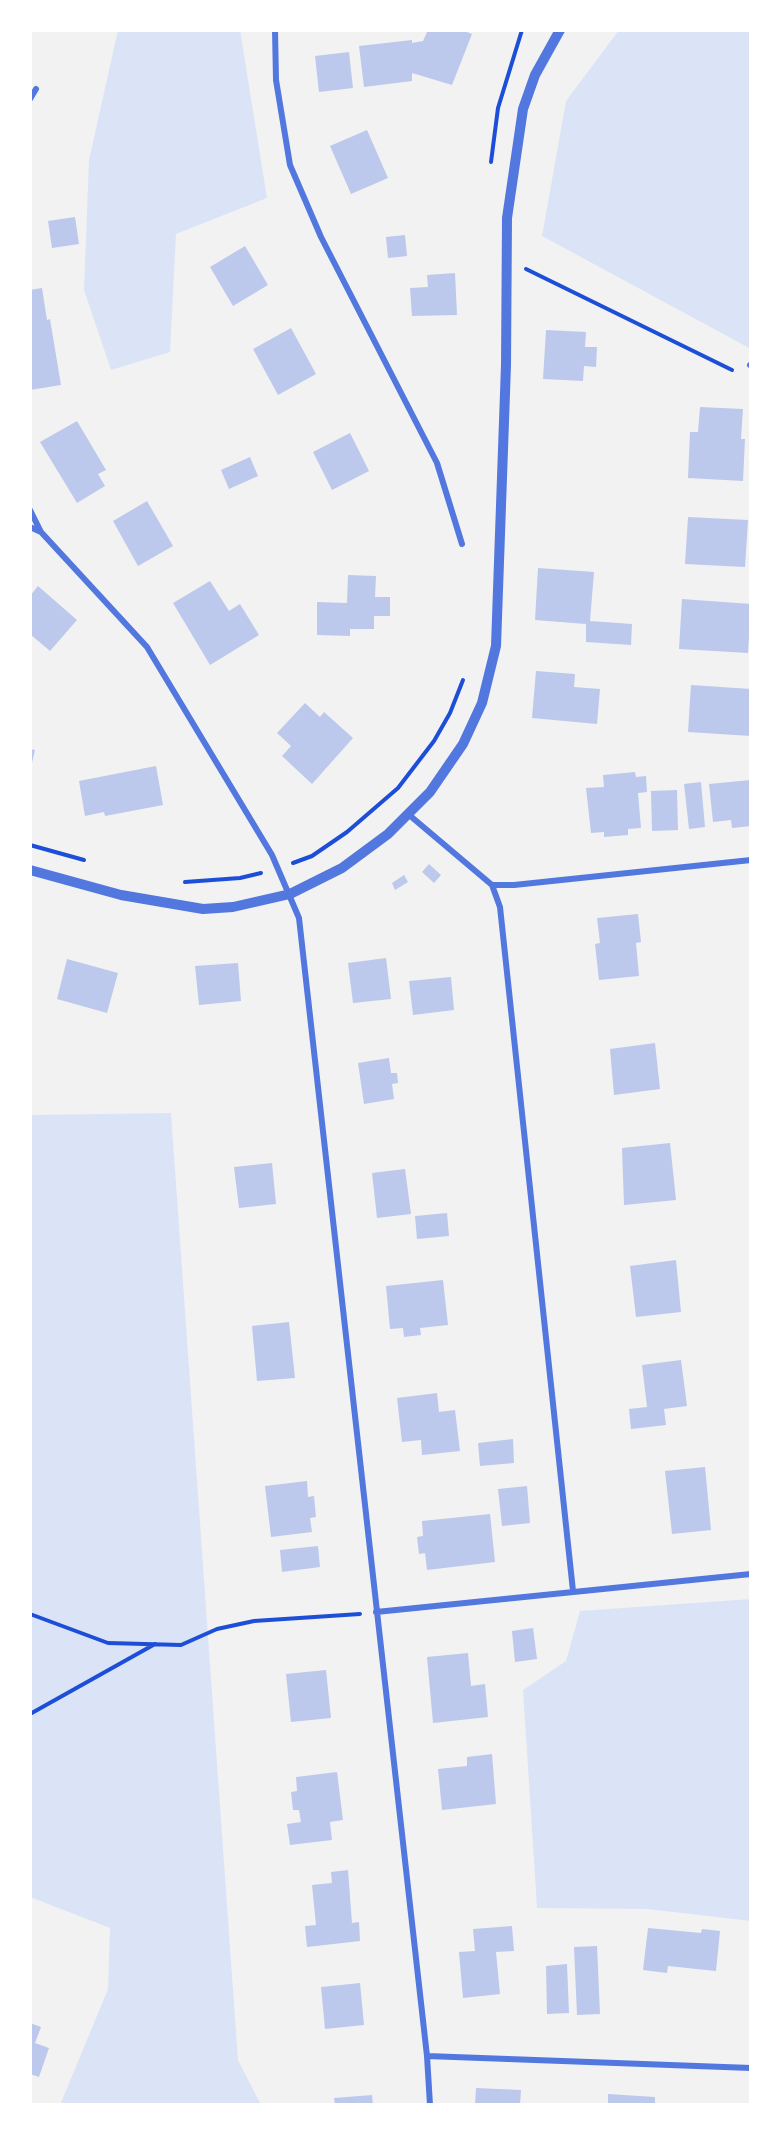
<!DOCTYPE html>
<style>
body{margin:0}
#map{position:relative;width:781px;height:2135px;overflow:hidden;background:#f2f2f2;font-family:Karla,sans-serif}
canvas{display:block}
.frame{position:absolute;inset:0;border:32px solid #fff;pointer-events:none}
</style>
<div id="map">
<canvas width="781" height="2135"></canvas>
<div class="frame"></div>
</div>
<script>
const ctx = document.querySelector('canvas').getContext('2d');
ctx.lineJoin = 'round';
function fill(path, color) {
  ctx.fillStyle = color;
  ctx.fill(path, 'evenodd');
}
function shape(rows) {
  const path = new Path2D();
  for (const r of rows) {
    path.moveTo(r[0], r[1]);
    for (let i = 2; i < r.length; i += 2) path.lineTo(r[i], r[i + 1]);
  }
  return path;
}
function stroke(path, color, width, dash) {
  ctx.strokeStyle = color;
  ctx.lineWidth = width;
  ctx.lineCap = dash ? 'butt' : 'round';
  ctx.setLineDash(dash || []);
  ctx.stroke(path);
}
const green = shape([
 [118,30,240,30,267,198,176,234,170,352,111,370,84,290,89,160],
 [619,30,751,30,751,349,542,236,566,101],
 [171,1113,238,2060,261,2105,60,2105,108,1989,110,1928,30,1897,30,1115],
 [751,1599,751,1921,647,1909,537,1908,523,1690,566,1661,580,1611]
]);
const building = shape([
 [428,30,462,30,472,34,452,85,412,73,412,81,364,87,359,46,412,40,412,43,423,41],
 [349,52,353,88,319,92,315,56],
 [367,130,388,178,351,194,330,146],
 [75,217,79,244,52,248,48,221],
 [405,235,407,256,388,258,386,237],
 [245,246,268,285,233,306,210,267],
 [455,273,457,315,412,316,410,288,428,287,427,275],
 [42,288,47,320,50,319,61,385,30,390,30,290],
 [291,328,316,374,278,395,253,349],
 [546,330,586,332,585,347,597,347,596,367,584,366,583,381,543,379],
 [700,407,743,409,741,439,745,439,743,481,688,478,690,432,698,432],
 [77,421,106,470,98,474,105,486,77,503,40,442],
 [350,433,369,471,332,490,313,452],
 [250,457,258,476,229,489,221,470],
 [147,501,173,546,138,566,113,521],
 [688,517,748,520,745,567,685,564],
 [538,568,594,572,590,621,632,624,631,645,586,642,586,624,535,620],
 [348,575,376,576,375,597,390,597,390,616,374,616,374,629,350,629,350,636,317,635,317,602,347,603],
 [210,581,229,611,240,604,259,635,210,665,173,603],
 [38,586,77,620,50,651,30,634,30,596],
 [682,599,751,604,748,653,679,649],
 [536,671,575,674,574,687,600,689,597,724,532,718],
 [691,685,751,689,751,736,688,732],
 [305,703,320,717,324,712,353,738,312,784,282,756,291,746,277,733],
 [30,749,35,750,31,767,30,767],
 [156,766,163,805,105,816,104,812,85,816,79,781],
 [635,772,636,777,646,776,647,792,638,793,641,828,628,829,628,835,604,837,604,832,591,833,586,788,604,787,603,775],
 [751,780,751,826,732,828,731,820,713,822,709,784],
 [701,782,705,827,689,829,684,784],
 [677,790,678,830,652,831,651,791],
 [429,864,441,875,434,883,422,872],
 [404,875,408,882,395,890,392,883],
 [638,914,641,942,636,943,639,976,599,980,595,944,600,943,597,918],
 [386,958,391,999,353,1003,348,963],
 [67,959,118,973,107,1013,57,999],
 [238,963,241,1001,199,1005,195,966],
 [451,977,454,1010,413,1015,409,981],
 [655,1043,660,1089,614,1095,610,1049],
 [389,1058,391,1073,397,1073,398,1083,392,1084,394,1099,364,1104,358,1063],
 [670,1143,676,1200,624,1205,622,1148],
 [272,1163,276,1204,239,1208,234,1167],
 [405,1169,411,1214,377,1218,372,1173],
 [447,1213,449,1236,417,1239,415,1216],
 [676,1260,681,1312,636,1317,630,1266],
 [443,1280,448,1325,420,1328,421,1335,404,1337,403,1328,390,1329,386,1286],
 [289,1322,295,1378,257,1381,252,1326],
 [681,1360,687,1406,664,1409,666,1425,631,1429,629,1409,647,1407,642,1365],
 [437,1393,439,1412,455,1410,460,1451,422,1455,421,1440,402,1442,397,1398],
 [513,1439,514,1463,480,1466,478,1443],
 [705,1467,711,1530,672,1534,665,1471],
 [307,1481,308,1497,314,1496,316,1517,310,1518,312,1532,271,1537,265,1486],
 [527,1486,530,1523,502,1526,498,1489],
 [490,1514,495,1562,427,1570,425,1553,419,1554,417,1537,423,1536,422,1521],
 [318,1546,320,1567,282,1572,280,1550],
 [533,1628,537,1659,515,1662,512,1631],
 [468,1653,471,1686,485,1684,488,1717,433,1723,427,1657],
 [326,1670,331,1718,291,1722,286,1674],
 [492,1754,496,1804,442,1810,438,1769,467,1766,467,1757],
 [337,1772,343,1820,330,1822,332,1840,290,1845,287,1824,301,1822,299,1810,293,1810,291,1792,297,1791,296,1777],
 [348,1870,352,1923,359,1922,360,1941,307,1947,305,1926,316,1925,312,1885,332,1883,331,1872],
 [512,1926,514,1951,496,1952,500,1994,463,1998,459,1952,475,1951,473,1929],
 [648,1928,701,1933,702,1929,720,1931,716,1971,668,1966,667,1973,643,1970],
 [597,1946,600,2014,577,2015,574,1947],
 [567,1964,569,2013,547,2014,546,1966],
 [360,1983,364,2025,325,2029,321,1987],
 [30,2023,41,2027,35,2043,49,2048,39,2077,30,2074],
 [476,2088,521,2090,520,2105,475,2105],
 [608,2094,655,2097,655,2105,608,2105],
 [372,2095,373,2105,335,2105,334,2098]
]);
const path = shape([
 [491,162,498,108,522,30],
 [526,269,732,370],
 [30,845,84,860],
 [293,863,312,856,347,832,398,788,434,741,450,713,463,680],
 [185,882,240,878,261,873],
 [30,1614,108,1643,181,1645,217,1629,254,1621,360,1614],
 [30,1714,155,1644]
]);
const minor = shape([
 [275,30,276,80,290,165,321,237,437,463,462,544],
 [30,99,36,89],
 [750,365,751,366],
 [30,510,41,532],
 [30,527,41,532,147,647,272,855,299,918,427,2056,430,2105],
 [408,814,492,885,500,907,573,1591],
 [492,885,514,885,751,860],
 [376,1612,751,1574],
 [427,2056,751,2068]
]);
const tertiary = shape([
 [30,870,121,895,203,909,233,907,290,894,342,868,388,834,430,792,463,744,482,703,496,646,506,365,507,218,523,109,535,75,560,30]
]);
fill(green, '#dbe4f7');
fill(building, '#bdc9ec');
stroke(path, '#1d4ed8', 4);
stroke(minor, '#5277de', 6);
stroke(tertiary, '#5277de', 10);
</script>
